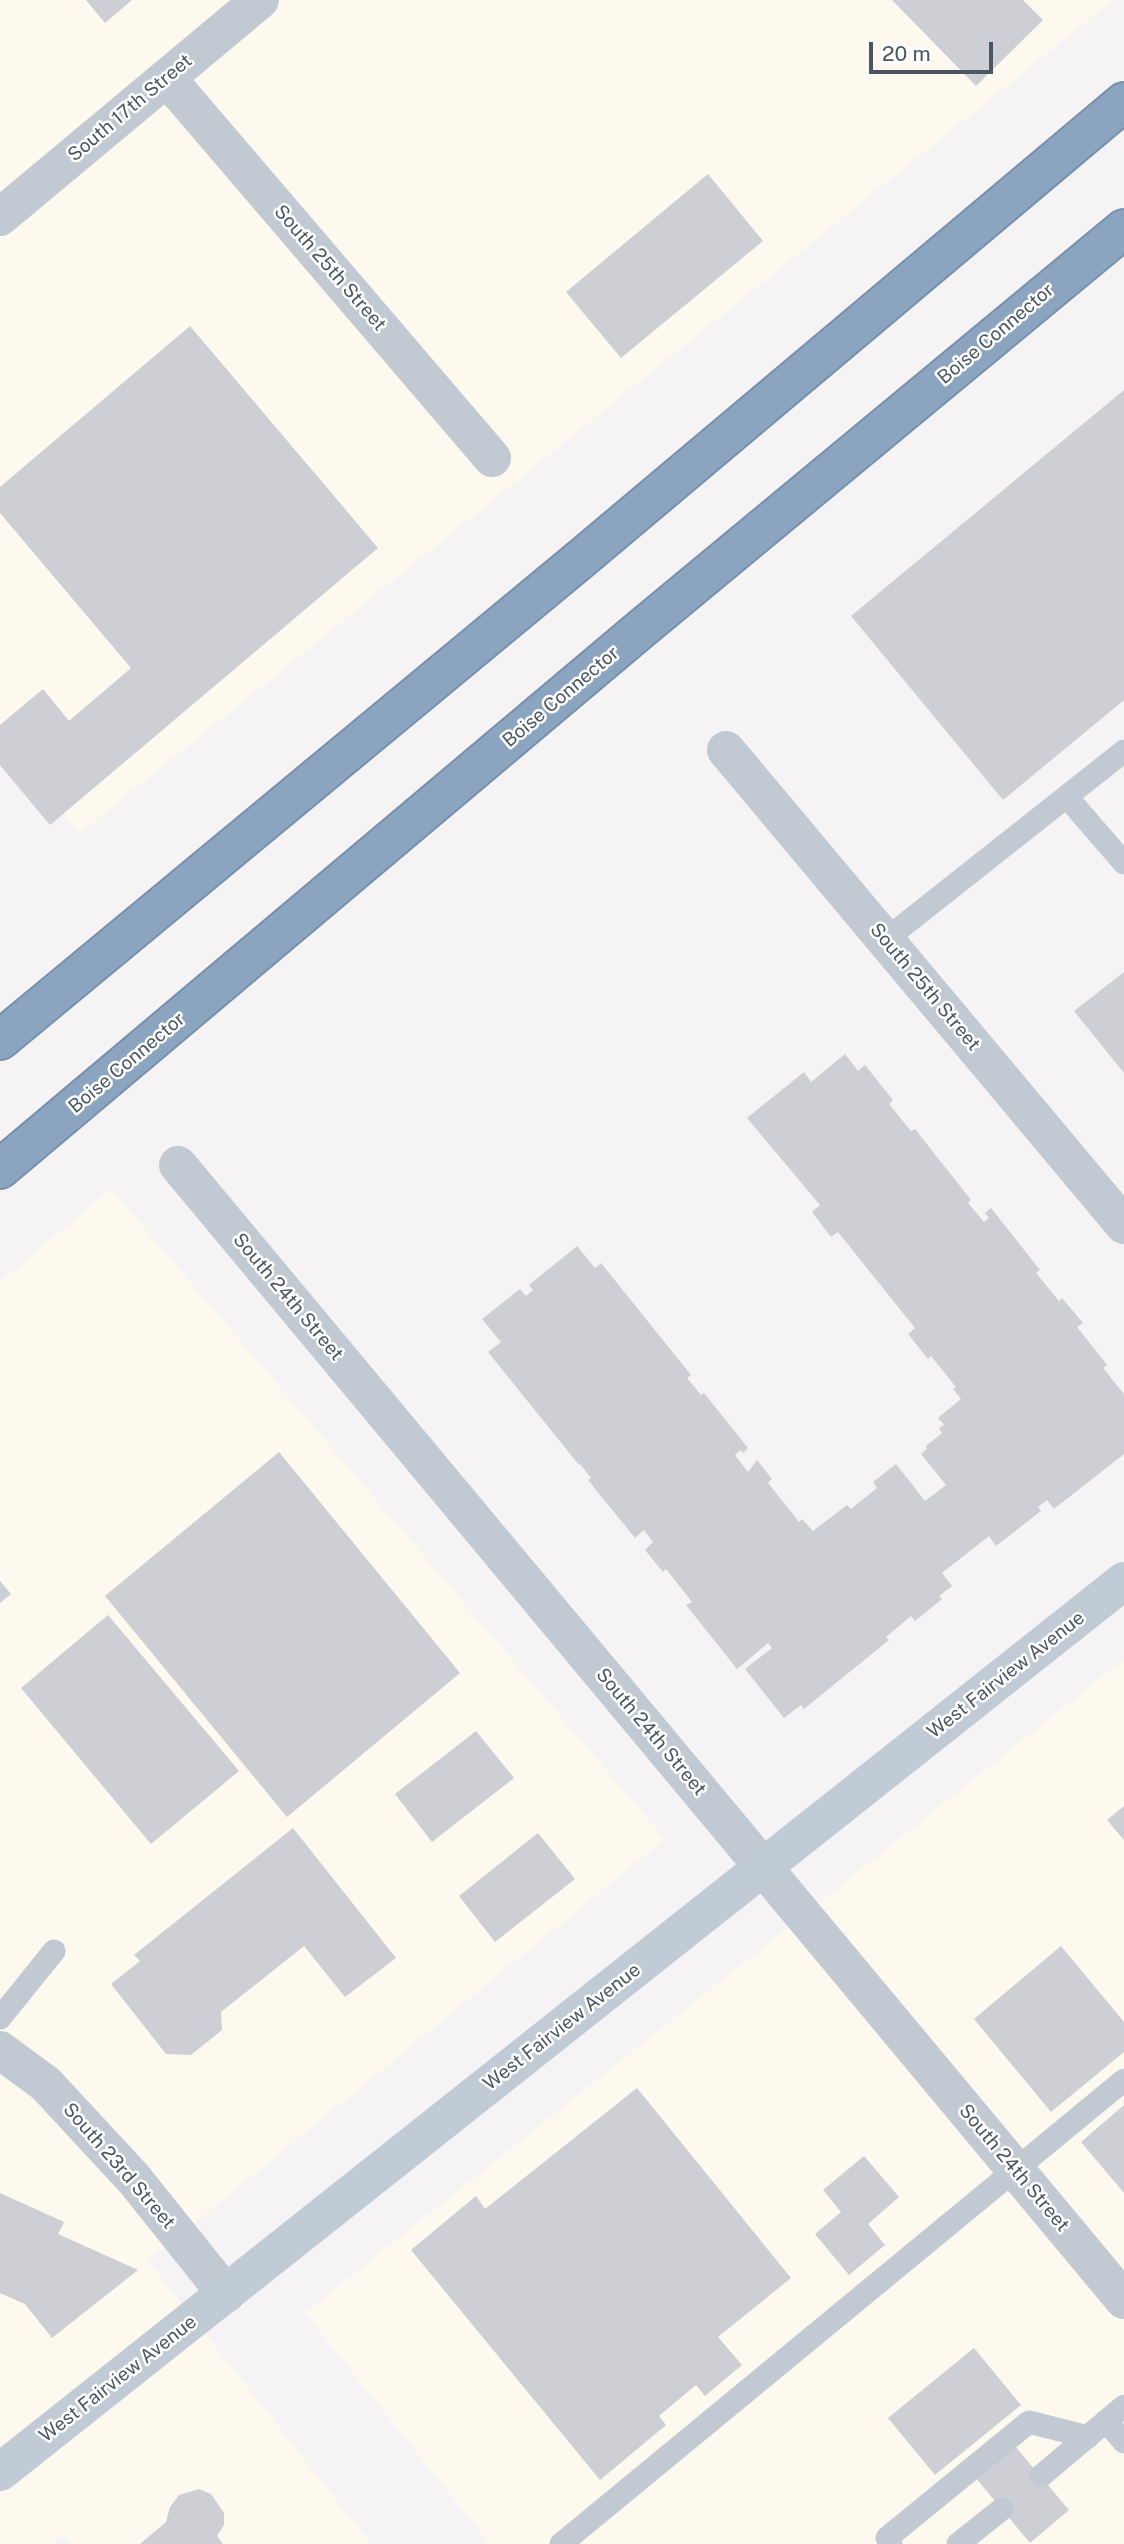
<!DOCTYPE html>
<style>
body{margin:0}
#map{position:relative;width:1124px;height:2544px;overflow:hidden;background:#f5f3f3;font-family:"Public Sans",sans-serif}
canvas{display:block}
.scale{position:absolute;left:869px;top:42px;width:124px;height:32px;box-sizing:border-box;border:4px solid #4a5661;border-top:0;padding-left:9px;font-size:21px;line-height:24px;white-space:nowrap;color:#4a5661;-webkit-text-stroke:5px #fff;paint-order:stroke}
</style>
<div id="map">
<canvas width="1124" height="2544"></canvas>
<div class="scale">20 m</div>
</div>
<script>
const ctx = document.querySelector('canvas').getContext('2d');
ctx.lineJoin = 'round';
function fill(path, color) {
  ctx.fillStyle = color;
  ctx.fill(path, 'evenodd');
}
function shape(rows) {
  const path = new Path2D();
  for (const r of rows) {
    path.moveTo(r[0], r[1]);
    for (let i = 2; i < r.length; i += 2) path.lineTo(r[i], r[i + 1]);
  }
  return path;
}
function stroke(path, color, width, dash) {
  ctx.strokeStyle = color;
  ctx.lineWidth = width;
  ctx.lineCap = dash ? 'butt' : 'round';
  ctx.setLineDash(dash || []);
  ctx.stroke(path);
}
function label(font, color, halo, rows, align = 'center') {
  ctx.font = font + ' "Public Sans",sans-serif';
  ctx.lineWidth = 5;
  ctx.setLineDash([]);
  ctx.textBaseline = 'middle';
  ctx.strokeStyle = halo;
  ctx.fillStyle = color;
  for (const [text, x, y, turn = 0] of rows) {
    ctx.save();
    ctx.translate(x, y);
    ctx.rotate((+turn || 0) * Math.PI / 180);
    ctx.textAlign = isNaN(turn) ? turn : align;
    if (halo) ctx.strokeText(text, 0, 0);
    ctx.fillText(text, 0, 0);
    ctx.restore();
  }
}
const commercial = shape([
 [0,0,1113,0,80,833,0,740],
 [111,1189,665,1839,148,2261,371,2544,71,2544,63,2535,51,2544,0,2544,0,1282],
 [1124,1659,1124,2544,490,2544,305,2313]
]);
const building = shape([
 [86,0,132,0,105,23],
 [892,0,1023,0,1043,20,976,86],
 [708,174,763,241,621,358,566,292],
 [190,326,378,548,50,825,0,765,0,725,43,689,69,721,131,668,0,513,0,487],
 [1124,390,1124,700,1003,800,851,616],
 [1124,972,1124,1073,1074,1011],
 [845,1054,858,1071,865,1065,893,1100,889,1104,911,1131,915,1129,971,1200,968,1203,984,1222,989,1218,985,1213,991,1208,1040,1270,1036,1273,1059,1301,1062,1298,1083,1323,1077,1327,1107,1365,1103,1368,1124,1394,1124,1454,1054,1509,1047,1500,1038,1507,1041,1511,996,1546,989,1536,942,1573,952,1586,939,1596,942,1599,915,1621,911,1616,886,1637,889,1640,804,1709,801,1705,784,1718,745,1669,772,1648,768,1643,737,1669,686,1605,692,1602,666,1569,663,1572,645,1550,653,1542,644,1530,635,1538,588,1480,591,1478,580,1464,579,1465,488,1352,501,1342,482,1319,520,1289,526,1296,533,1290,529,1285,577,1246,595,1268,601,1263,691,1375,687,1378,701,1395,704,1393,748,1448,743,1453,741,1450,735,1455,748,1472,757,1460,772,1479,768,1483,799,1522,802,1519,813,1531,847,1505,851,1509,877,1488,873,1482,896,1464,925,1501,946,1485,921,1454,927,1449,926,1446,942,1433,939,1428,944,1425,938,1418,961,1399,953,1389,956,1387,931,1356,928,1359,908,1334,915,1328,838,1232,831,1237,812,1212,820,1205,747,1118,804,1072,811,1082],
 [279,1452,460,1673,287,1817,105,1596],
 [0,1581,11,1594,0,1603],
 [108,1615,239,1771,151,1844,21,1688],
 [476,1731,514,1778,432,1842,395,1794],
 [1124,1806,1124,1840,1107,1820],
 [293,1828,396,1958,345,1997,304,1946,221,2012,222,2030,191,2055,166,2054,111,1984,140,1961,134,1955],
 [538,1833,575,1879,495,1942,459,1896],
 [1061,1946,1124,2022,1124,2052,1051,2112,974,2019],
 [637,2088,791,2278,718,2337,742,2365,705,2396,696,2385,659,2416,666,2425,600,2480,411,2250,476,2196,485,2209],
 [1124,2105,1124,2193,1081,2142],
 [864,2156,899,2197,868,2224,885,2245,849,2275,815,2234,841,2212,823,2190],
 [0,2193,64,2222,58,2234,138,2270,52,2338,25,2304,0,2293],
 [974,2348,1021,2405,935,2475,888,2418],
 [1014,2445,1069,2510,1030,2543,975,2477],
 [199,2489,211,2494,224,2513,224,2525,217,2536,223,2544,140,2544,166,2522,170,2507,179,2495]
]);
const service = shape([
 [1067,797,1124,863],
 [885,940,1124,751],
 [0,2018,54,1951],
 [1106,2421,1124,2442],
 [1041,2476,1124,2406],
 [561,2544,1124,2080],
 [891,2544,887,2538,1029,2422,1088,2437],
 [958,2544,1002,2509]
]);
const minor = shape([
 [167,78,492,458],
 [0,217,260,0],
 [726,750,1124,1225],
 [178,1165,1124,2300],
 [0,2050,46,2084,134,2179,226,2294]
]);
const secondary = shape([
 [0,2472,1124,1581]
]);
const motorway = shape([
 [0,1040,582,558,1124,102],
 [0,1169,641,629,1124,229]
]);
const streetNames = [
 ["South 17th Street",130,108,-40],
 ["South 25th Street",330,268,49],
 ["Boise Connector",996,334,-40],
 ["Boise Connector",561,697,-40],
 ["South 25th Street",925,987,50],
 ["Boise Connector",127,1063,-40],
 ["South 24th Street",288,1297,50],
 ["West Fairview Avenue",1006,1675,-38],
 ["South 24th Street",651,1732,50],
 ["West Fairview Avenue",562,2027,-38],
 ["South 23rd Street",119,2166,49],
 ["South 24th Street",1014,2168,50],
 ["West Fairview Avenue",118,2379,-38]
];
fill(commercial, '#fdf9ef');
fill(building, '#cdcfd5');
stroke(motorway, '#7690ad', 42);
stroke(service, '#c1cad2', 23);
stroke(minor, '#c1cad2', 38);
stroke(secondary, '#c1cbd6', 38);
stroke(motorway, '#8ba5c1', 38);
label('19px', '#4a5661', '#fff', streetNames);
</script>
